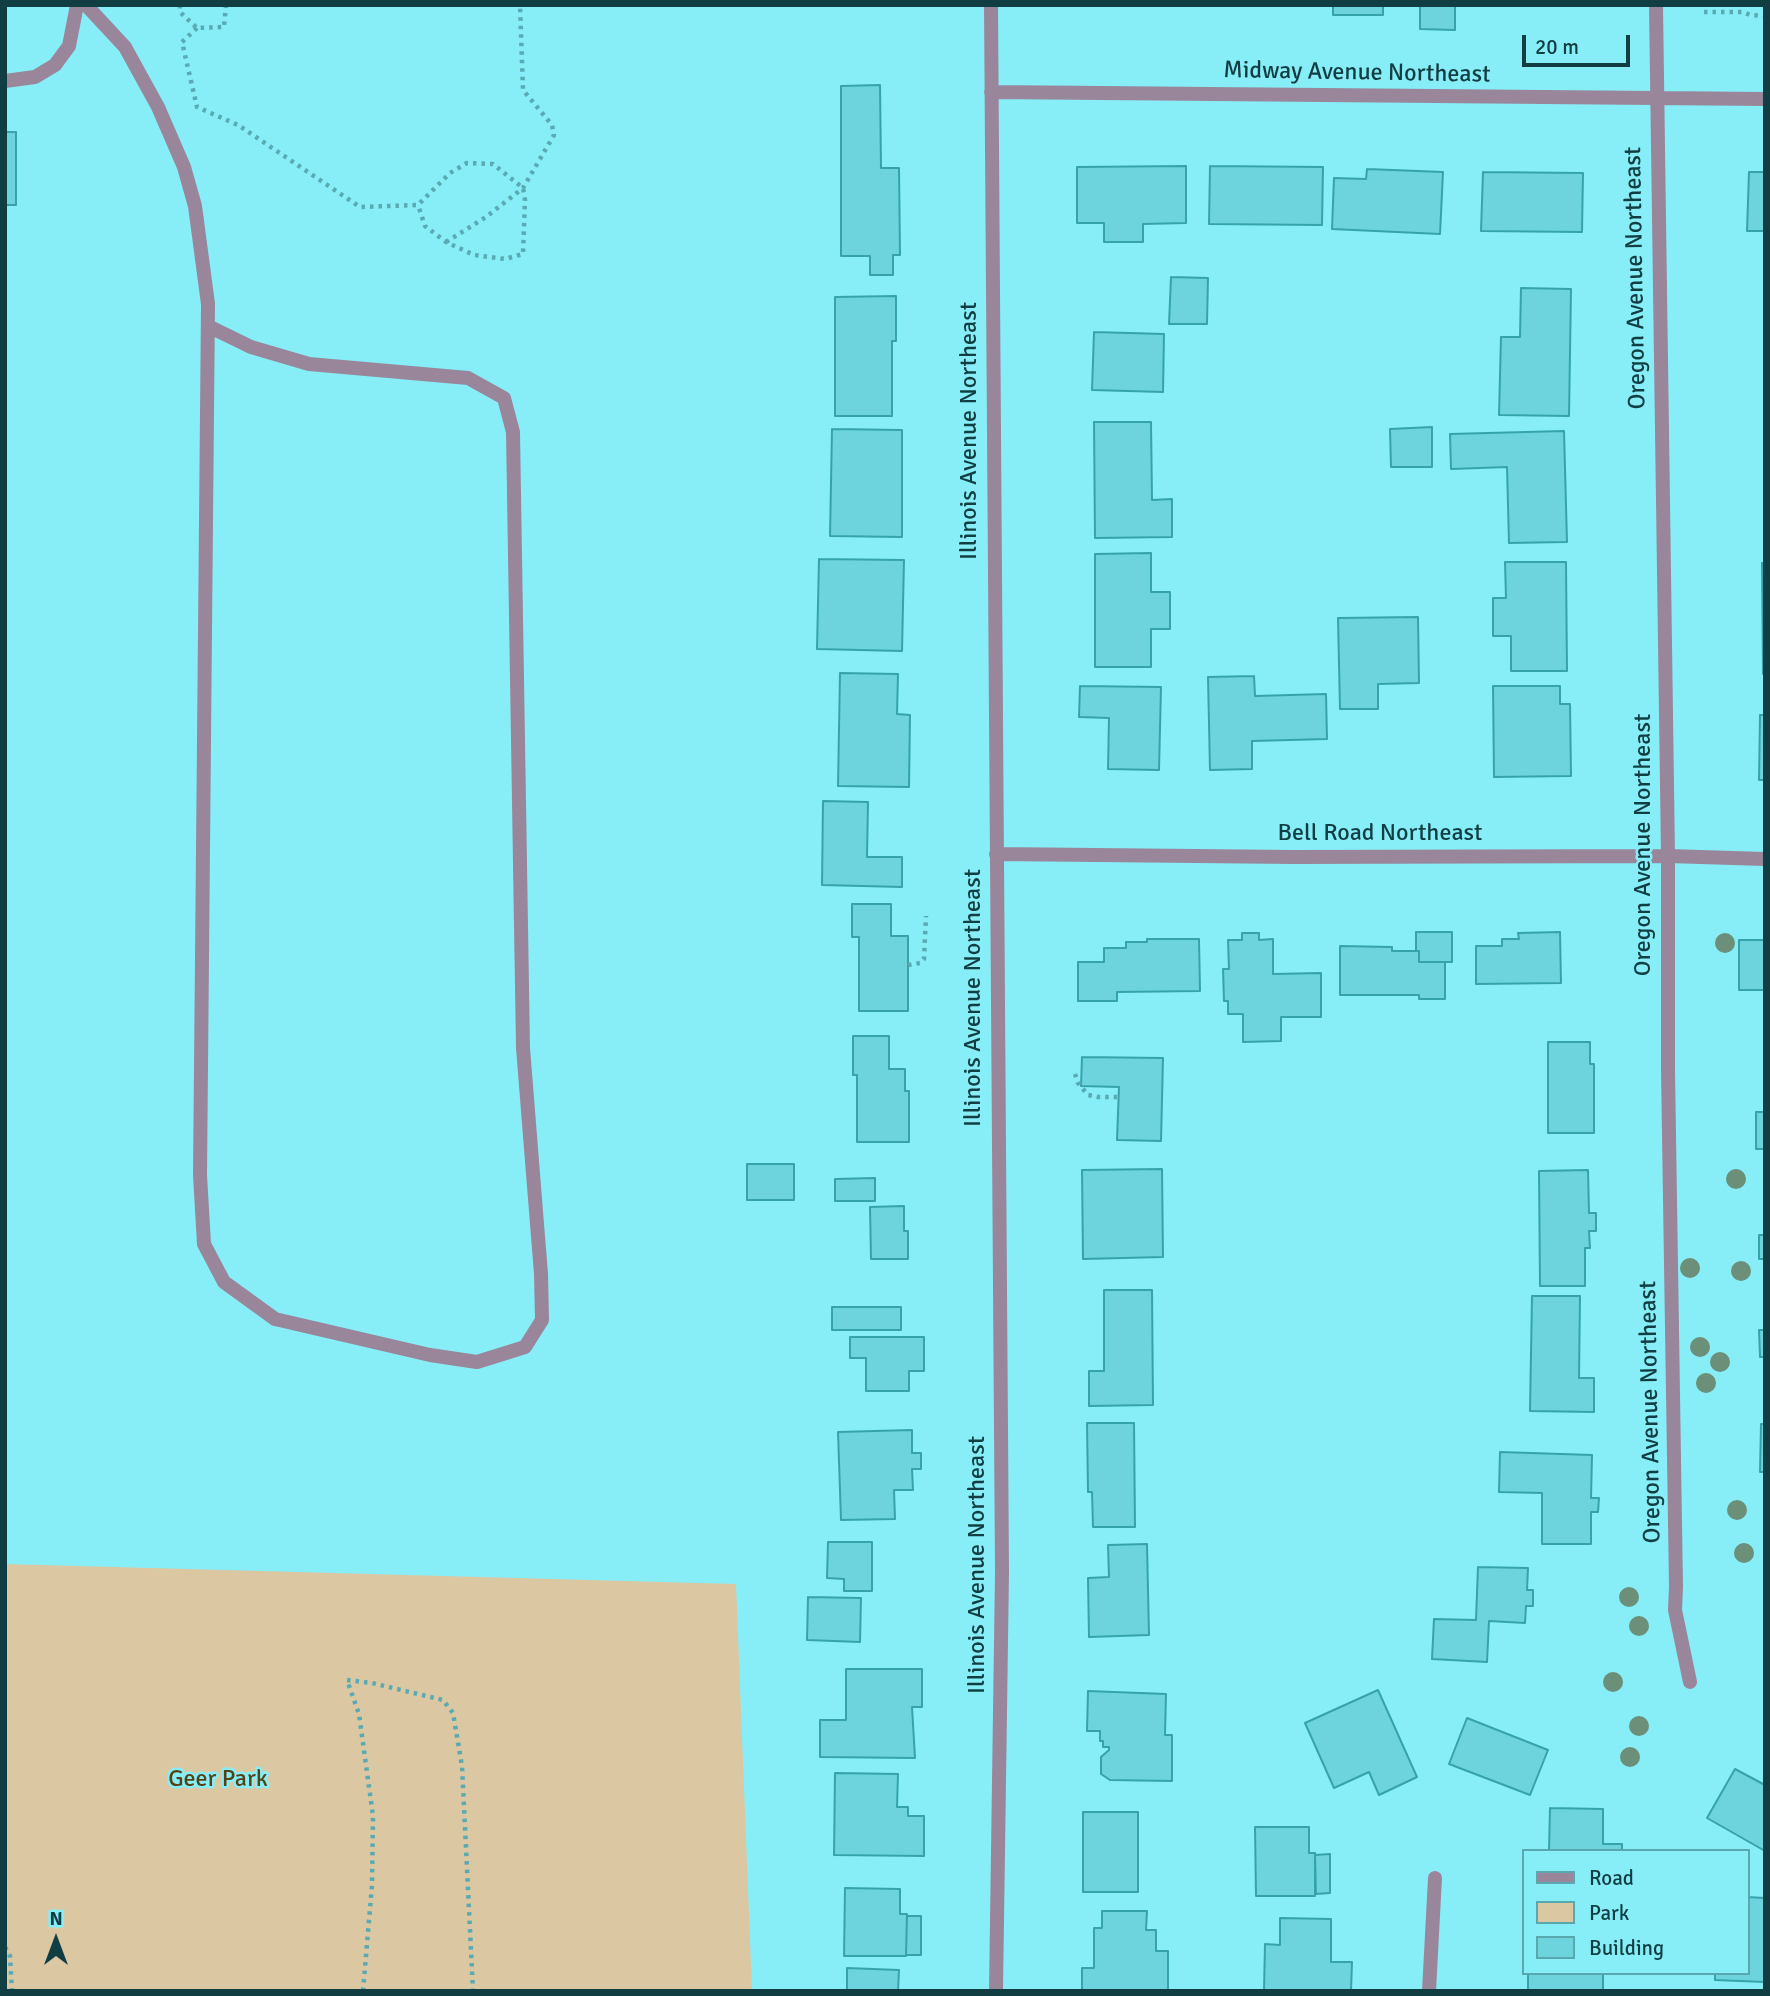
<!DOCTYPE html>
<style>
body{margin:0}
#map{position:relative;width:1770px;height:1996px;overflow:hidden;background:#87eef8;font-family:Signika,sans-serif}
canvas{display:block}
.frame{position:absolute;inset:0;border:7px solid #113e43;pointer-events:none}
.legend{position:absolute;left:1522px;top:1849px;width:228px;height:126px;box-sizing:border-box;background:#87eef8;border:2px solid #58a8b0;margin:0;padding:9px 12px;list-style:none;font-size:21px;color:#113e43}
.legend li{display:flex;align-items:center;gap:14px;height:35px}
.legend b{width:35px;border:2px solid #58a8b0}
.north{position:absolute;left:21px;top:1905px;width:70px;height:70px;-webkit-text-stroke:5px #87eef8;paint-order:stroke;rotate:0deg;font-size:19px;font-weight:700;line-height:28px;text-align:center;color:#113e43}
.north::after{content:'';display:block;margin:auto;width:24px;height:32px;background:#113e43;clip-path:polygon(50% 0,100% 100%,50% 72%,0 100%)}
.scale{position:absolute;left:1522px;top:35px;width:108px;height:32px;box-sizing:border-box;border:4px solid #113e43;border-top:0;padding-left:9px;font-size:21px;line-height:24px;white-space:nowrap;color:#113e43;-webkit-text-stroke:5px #87eef8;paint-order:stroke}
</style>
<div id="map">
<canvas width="1770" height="1996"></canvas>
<div class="frame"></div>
<ul class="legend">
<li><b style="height:9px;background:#9a869b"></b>Road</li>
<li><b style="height:19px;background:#dbc7a2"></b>Park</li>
<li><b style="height:19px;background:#6dd4de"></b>Building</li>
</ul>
<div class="north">N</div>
<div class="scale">20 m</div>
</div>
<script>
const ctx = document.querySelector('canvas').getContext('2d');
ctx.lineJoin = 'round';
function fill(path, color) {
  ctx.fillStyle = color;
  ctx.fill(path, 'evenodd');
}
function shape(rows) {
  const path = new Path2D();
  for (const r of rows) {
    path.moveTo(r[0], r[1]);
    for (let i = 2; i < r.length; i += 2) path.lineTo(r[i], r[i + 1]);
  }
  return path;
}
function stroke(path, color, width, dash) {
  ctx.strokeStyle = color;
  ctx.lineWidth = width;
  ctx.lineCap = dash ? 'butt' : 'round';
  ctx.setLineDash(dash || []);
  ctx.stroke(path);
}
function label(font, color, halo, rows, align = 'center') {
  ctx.font = font + ' Signika,sans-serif';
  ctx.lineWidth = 5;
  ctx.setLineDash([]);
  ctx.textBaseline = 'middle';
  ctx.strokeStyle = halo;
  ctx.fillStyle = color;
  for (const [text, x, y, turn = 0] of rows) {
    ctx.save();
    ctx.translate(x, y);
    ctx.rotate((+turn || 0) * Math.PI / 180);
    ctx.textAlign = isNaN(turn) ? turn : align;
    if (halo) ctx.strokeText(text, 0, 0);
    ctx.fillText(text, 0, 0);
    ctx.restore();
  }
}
const green = shape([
 [5,1564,736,1584,752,1991,5,1991]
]);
const building = shape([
 [1333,5,1383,5,1383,15,1333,15,1333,5],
 [1420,5,1455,5,1455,30,1420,29,1420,5],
 [880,85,881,168,899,168,900,255,893,255,893,275,870,275,870,256,841,256,841,86,880,85],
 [5,132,16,132,16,205,5,205,5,132],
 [1186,166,1186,223,1143,224,1143,242,1104,242,1104,223,1077,223,1077,167,1186,166],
 [1210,166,1323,167,1322,225,1209,224,1210,166],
 [1367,169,1443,172,1440,234,1332,229,1334,178,1366,179,1367,169],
 [1483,172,1583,173,1582,232,1481,231,1483,172],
 [1749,172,1765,172,1765,231,1747,231,1749,172],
 [1171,277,1208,278,1207,324,1169,324,1171,277],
 [1521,288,1571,289,1569,416,1499,415,1501,337,1520,337,1521,288],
 [896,296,896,341,892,341,892,416,835,416,835,297,896,296],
 [1094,332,1164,334,1163,392,1092,390,1094,332],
 [1094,422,1151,422,1152,500,1172,499,1172,537,1095,538,1094,422],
 [1432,427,1432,467,1391,467,1390,429,1432,427],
 [832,429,902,430,902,537,830,536,832,429],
 [1564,431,1567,542,1509,543,1507,467,1451,469,1450,434,1564,431],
 [1151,553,1151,592,1170,592,1170,629,1151,629,1151,667,1095,667,1095,554,1151,553],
 [819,559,904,560,902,651,817,649,819,559],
 [1505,562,1566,562,1567,671,1511,671,1511,636,1493,636,1493,598,1506,598,1505,562],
 [1762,563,1765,563,1765,674,1763,674,1762,563],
 [1418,617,1419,683,1378,684,1378,709,1340,709,1338,618,1418,617],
 [840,673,898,674,897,714,910,715,909,787,838,786,840,673],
 [1254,676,1255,696,1326,694,1327,739,1252,741,1252,769,1210,770,1208,677,1254,676],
 [1080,686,1161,687,1159,770,1108,769,1109,718,1079,717,1080,686],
 [1493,686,1560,686,1560,704,1570,704,1571,776,1494,777,1493,686],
 [1760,715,1765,715,1765,780,1759,780,1760,715],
 [823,801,868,802,867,857,902,857,902,887,822,885,823,801],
 [852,904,891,904,891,936,908,936,908,1011,859,1011,859,937,852,937,852,904],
 [1416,932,1452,932,1452,962,1419,962,1419,951,1416,951,1416,932],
 [1560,932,1561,983,1476,984,1476,946,1502,946,1502,939,1519,939,1518,933,1560,932],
 [1242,933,1259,933,1259,940,1273,939,1273,974,1321,973,1321,1017,1281,1017,1281,1041,1243,1042,1243,1014,1228,1014,1228,1001,1224,1001,1223,969,1229,969,1228,940,1242,940,1242,933],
 [1147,939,1199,939,1200,991,1117,992,1117,1001,1078,1001,1078,962,1104,962,1104,948,1126,948,1126,942,1147,942,1147,939],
 [1739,940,1765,940,1765,990,1739,990,1739,940],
 [1340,946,1392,947,1392,951,1419,951,1419,962,1445,962,1445,999,1419,999,1419,995,1340,995,1340,946],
 [853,1036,889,1036,889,1069,905,1069,905,1091,909,1091,909,1142,857,1142,857,1075,853,1075,853,1036],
 [1548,1042,1590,1042,1590,1064,1594,1064,1594,1133,1548,1133,1548,1042],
 [1764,1056,1765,1149,1756,1149,1756,1112,1764,1112,1764,1056],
 [1082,1057,1163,1058,1161,1141,1117,1140,1119,1087,1081,1086,1082,1057],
 [747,1164,794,1164,794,1200,747,1200,747,1164],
 [1162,1169,1163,1257,1083,1259,1082,1170,1162,1169],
 [1588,1170,1589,1213,1596,1213,1596,1231,1589,1231,1590,1248,1585,1248,1585,1286,1540,1286,1539,1171,1588,1170],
 [875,1178,875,1201,835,1201,835,1179,875,1178],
 [904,1206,904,1231,908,1231,908,1259,871,1259,870,1207,904,1206],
 [1759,1235,1765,1235,1765,1259,1759,1259,1759,1235],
 [1104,1290,1152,1290,1153,1405,1089,1406,1089,1371,1104,1371,1104,1290],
 [1532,1296,1580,1296,1579,1378,1594,1378,1594,1412,1530,1411,1532,1296],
 [832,1307,901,1307,901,1330,832,1330,832,1307],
 [1759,1330,1765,1330,1765,1357,1760,1357,1759,1330],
 [850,1337,924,1337,924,1371,909,1371,909,1391,866,1391,866,1358,850,1358,850,1337],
 [1087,1423,1134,1423,1135,1527,1093,1527,1092,1492,1088,1492,1087,1423],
 [1761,1424,1765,1424,1765,1472,1760,1472,1761,1424],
 [912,1430,912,1453,921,1453,921,1469,912,1469,913,1490,894,1490,895,1519,841,1520,838,1432,912,1430],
 [1500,1452,1592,1455,1591,1498,1599,1498,1598,1512,1591,1512,1591,1544,1542,1544,1542,1493,1499,1492,1500,1452],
 [828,1542,872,1542,872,1591,844,1591,844,1579,827,1578,828,1542],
 [1147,1544,1149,1635,1089,1637,1088,1578,1109,1577,1108,1545,1147,1544],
 [1478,1567,1528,1568,1527,1590,1533,1590,1533,1606,1526,1606,1525,1623,1489,1621,1487,1662,1432,1659,1434,1619,1476,1620,1478,1567],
 [808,1597,861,1598,860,1642,807,1640,808,1597],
 [846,1669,922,1669,922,1707,912,1707,915,1758,820,1757,820,1720,846,1720,846,1669],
 [1378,1690,1417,1777,1379,1795,1369,1772,1334,1788,1305,1723,1378,1690],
 [1088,1691,1166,1694,1165,1735,1172,1735,1172,1781,1110,1780,1101,1774,1101,1757,1109,1750,1109,1747,1103,1747,1103,1741,1100,1741,1100,1731,1087,1731,1088,1691],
 [1467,1718,1548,1750,1530,1795,1449,1764,1467,1718],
 [1735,1769,1765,1785,1765,1851,1707,1818,1735,1769],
 [835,1773,898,1774,897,1807,908,1807,908,1816,924,1816,924,1856,834,1855,835,1773],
 [1550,1808,1603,1809,1603,1844,1622,1844,1622,1851,1549,1851,1550,1808],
 [1083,1812,1138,1812,1138,1892,1083,1892,1083,1812],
 [1255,1827,1309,1827,1309,1853,1315,1853,1315,1896,1256,1896,1255,1827],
 [1330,1854,1330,1893,1316,1894,1315,1855,1330,1854],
 [845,1888,900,1889,900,1914,907,1914,906,1956,844,1956,845,1888],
 [1747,1897,1765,1898,1765,1982,1715,1980,1715,1973,1747,1973,1747,1897],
 [1102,1911,1147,1911,1146,1930,1156,1930,1156,1951,1168,1951,1168,1991,1082,1991,1082,1968,1094,1968,1094,1928,1102,1928,1102,1911],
 [907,1916,921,1916,921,1955,906,1955,907,1916],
 [1280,1918,1331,1919,1331,1962,1352,1962,1351,1991,1264,1991,1265,1944,1280,1945,1280,1918],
 [847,1968,899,1970,898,1991,847,1991,847,1968],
 [1528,1973,1603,1973,1603,1991,1528,1991,1528,1973]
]);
const path = shape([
 [180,5,180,12,197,28,224,27,226,5],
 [1704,12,1743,12,1750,15,1765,16],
 [197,28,182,42,197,107,238,125,360,207,418,205,450,173,467,163,493,164,523,188,525,200,523,254,505,259,474,255,446,242,425,226,418,205],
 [446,242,486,217,523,188,554,135,552,125,523,90,520,5],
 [908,965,920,963,924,959,926,916],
 [1075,1074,1078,1083,1088,1095,1098,1097,1119,1097],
 [5,1947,10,1956,12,1991],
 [363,1991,372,1885,373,1816,359,1714,347,1680,372,1683,443,1700,453,1713,462,1766,473,1991]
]);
const service = shape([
 [86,5,125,47,158,107,184,167,195,206,208,304,200,1175,204,1244,224,1282,275,1319,430,1355,477,1362,525,1347,542,1320,541,1274,523,1048,513,432,504,398,468,378,309,364,251,347,208,326],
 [5,81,35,77,55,65,69,46,77,5]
]);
const minor = shape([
 [991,5,1002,1572,996,1991],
 [1656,5,1668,856,1668,1070,1676,1587,1675,1610,1690,1682],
 [991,92,1765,99],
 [996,854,1294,857,1668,856,1765,859],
 [1429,1991,1435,1878]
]);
const trees = [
 [1725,943],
 [1736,1179],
 [1690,1268],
 [1741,1271],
 [1700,1347],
 [1720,1362],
 [1706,1383],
 [1737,1510],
 [1744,1553],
 [1629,1597],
 [1639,1626],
 [1613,1682],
 [1639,1726],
 [1630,1757]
];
const streetNames = [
 ["Midway Avenue Northeast",1357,73,1],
 ["Oregon Avenue Northeast",1636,278,-91],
 ["Illinois Avenue Northeast",970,431,-90],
 ["Bell Road Northeast",1380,834],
 ["Oregon Avenue Northeast",1644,845,-90],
 ["Illinois Avenue Northeast",974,998,-90],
 ["Oregon Avenue Northeast",1651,1412,-91],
 ["Illinois Avenue Northeast",978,1565,-90]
];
const parkNames = [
 ["Geer Park",218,1780]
];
fill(green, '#dbc7a2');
fill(building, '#6dd4de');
stroke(building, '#36a3ac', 2);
stroke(path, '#59aab2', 4.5, [3.5, 5]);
stroke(service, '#9a869b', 14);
stroke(minor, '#9a869b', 14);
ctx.fillStyle = '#6c8f7a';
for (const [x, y] of trees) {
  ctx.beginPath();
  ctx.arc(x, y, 10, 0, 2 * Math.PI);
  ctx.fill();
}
label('24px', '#113e43', '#87eef8', streetNames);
label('24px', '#564112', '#87eef8', parkNames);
</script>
